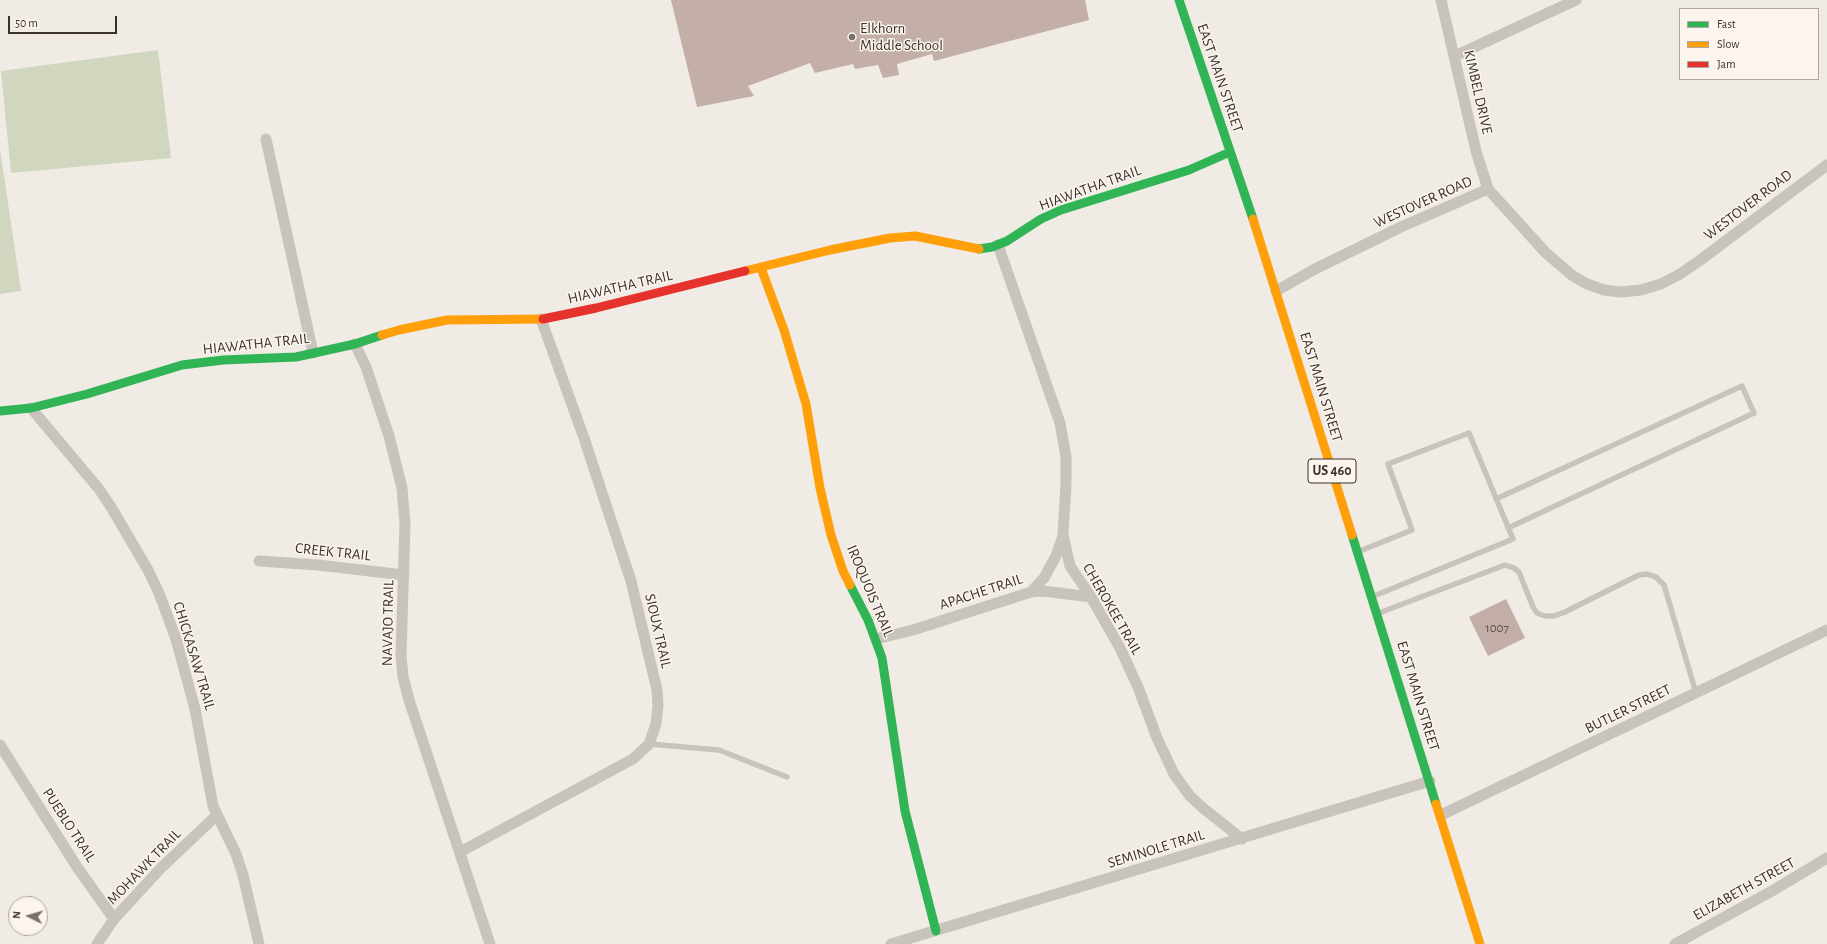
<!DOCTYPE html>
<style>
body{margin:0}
#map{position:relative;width:1827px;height:944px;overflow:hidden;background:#f0ebe5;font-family:"Alegreya Sans",sans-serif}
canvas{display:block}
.legend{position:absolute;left:1679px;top:8px;width:140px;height:72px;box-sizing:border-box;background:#fbf5ee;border:1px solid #aea6a0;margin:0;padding:5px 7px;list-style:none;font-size:12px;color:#3b302b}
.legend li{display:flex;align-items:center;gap:8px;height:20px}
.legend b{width:20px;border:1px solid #aea6a0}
.north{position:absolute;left:8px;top:896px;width:40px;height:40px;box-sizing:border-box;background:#fbf5ee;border:1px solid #aea6a0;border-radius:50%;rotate:275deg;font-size:11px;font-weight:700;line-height:16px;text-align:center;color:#3b302b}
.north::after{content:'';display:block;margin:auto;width:14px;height:18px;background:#7a716c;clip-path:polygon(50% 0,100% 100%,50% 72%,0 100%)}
.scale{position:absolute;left:8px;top:16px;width:109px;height:18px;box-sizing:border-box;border:2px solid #3b302b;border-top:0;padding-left:5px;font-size:12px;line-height:14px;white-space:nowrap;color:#3b302b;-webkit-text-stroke:3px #fbf5ee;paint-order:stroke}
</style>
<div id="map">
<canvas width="1827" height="944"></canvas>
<ul class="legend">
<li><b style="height:5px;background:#30b455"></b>Fast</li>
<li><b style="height:5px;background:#ff9f0a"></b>Slow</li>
<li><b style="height:5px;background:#e5322d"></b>Jam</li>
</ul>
<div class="north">N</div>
<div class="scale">50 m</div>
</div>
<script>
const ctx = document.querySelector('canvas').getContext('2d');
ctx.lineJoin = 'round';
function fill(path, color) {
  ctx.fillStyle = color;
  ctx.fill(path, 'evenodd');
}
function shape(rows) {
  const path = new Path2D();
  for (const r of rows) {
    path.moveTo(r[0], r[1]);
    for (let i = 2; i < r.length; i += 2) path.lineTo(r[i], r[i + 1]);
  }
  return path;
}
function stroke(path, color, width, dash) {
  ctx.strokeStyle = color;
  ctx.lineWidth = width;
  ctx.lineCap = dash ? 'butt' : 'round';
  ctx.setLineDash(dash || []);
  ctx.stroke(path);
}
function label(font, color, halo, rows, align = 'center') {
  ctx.font = font + ' "Alegreya Sans",sans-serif';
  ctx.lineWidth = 3;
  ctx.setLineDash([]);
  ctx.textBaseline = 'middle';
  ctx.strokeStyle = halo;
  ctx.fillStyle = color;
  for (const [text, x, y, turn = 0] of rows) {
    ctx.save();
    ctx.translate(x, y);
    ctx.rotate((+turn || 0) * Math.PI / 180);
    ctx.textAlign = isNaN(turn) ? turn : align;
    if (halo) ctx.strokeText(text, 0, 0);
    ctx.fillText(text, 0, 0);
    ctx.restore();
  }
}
const green = shape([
 [158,50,171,158,11,173,1,71],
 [0,149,21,291,0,294]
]);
const building = shape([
 [671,0,1085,0,1089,20,934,61,932,54,897,64,899,75,883,78,878,65,855,69,853,64,815,73,810,63,748,86,754,96,697,107],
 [1506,599,1525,638,1488,656,1469,617]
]);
const lane = shape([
 [1496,499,1742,386,1754,413,1508,528],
 [1360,551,1412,530,1388,464,1469,433,1513,539,1374,596],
 [1379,613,1505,565,1514,568,1519,572,1533,607,1537,613,1545,616,1554,616,1565,612,1639,575,1647,574,1656,577,1664,585,1696,693],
 [649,744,719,750,787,777]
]);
const street = shape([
 [1441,0,1476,151,1488,189,1546,253,1573,276,1587,284,1604,290,1621,292,1641,290,1661,284,1680,274,1699,261,1827,165],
 [1455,56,1576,0],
 [266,139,313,353],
 [998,245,1060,423,1066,457,1066,484,1063,535,1070,566,1091,597,1120,648,1138,687,1157,738,1174,774,1190,796,1203,808,1242,839],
 [1276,291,1315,269,1401,227,1488,189],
 [355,344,366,367,389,436,402,488,405,524,401,655,403,677,409,700,490,944],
 [31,408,99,489,111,507,148,570,159,593,176,639,195,709,213,806,236,854,243,875,259,944],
 [259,561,318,565,404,575],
 [1031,592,1043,591,1091,597],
 [876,639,913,630,1031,592,1044,578,1056,556,1063,536],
 [0,745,77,867,114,919],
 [1441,815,1827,630],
 [460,852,633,759,649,744,656,724,658,706,657,690,631,581,584,438,541,319],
 [97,944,114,919,161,868,217,815],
 [891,944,1430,781],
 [1675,944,1772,891,1827,858]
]);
const fast = shape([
 [1179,0,1253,219],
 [979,249,992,247,1007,241,1041,219,1061,210,1189,170,1230,152],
 [0,411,31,408,87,394,182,365,223,360,296,357,355,344,382,335],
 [1352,535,1436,804],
 [850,585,868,620,882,658,905,811,936,931]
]);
const slow = shape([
 [1253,219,1352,535],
 [761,268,784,330,806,404,820,488,831,535,843,571,850,585],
 [745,271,830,250,890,238,915,236,979,249],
 [382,335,399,330,447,320,543,319],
 [1436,804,1480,944]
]);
const jam = shape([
 [543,319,596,308,745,271]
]);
const markers = [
 [852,37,4,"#7a716c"]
];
const numberNames = [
 ["1007",1497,628]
];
const shields = [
 [1332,471,48]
];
const shieldNames = [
 ["US 460",1332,471]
];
const poiNames = [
 ["Elkhorn",860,28],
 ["Middle School",860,45]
];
const streetNames = [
 ["EAST MAIN STREET",1220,78,71],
 ["KIMBEL DRIVE",1478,92,77],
 ["HIAWATHA TRAIL",1090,188,-20],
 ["WESTOVER ROAD",1423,202,-24],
 ["WESTOVER ROAD",1748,205,-37],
 ["HIAWATHA TRAIL",620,287,-13],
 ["HIAWATHA TRAIL",256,344,-6],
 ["EAST MAIN STREET",1321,387,73],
 ["CREEK TRAIL",333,552,6],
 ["IROQUOIS TRAIL",870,591,67],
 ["APACHE TRAIL",981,592,-18],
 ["CHEROKEE TRAIL",1112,609,60],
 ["NAVAJO TRAIL",388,623,-89],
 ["SIOUX TRAIL",658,631,77],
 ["CHICKASAW TRAIL",194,656,73],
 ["EAST MAIN STREET",1418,696,73],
 ["BUTLER STREET",1628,709,-26],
 ["PUEBLO TRAIL",69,825,57],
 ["SEMINOLE TRAIL",1156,849,-17],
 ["MOHAWK TRAIL",144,867,-46],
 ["ELIZABETH STREET",1744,889,-29]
];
fill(green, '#d1d6bf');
fill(building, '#c3afa7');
stroke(lane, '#c9c3be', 5.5);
stroke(street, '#c9c3be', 11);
stroke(fast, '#30b455', 9);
stroke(slow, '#ff9f0a', 9);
stroke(jam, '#e5322d', 9);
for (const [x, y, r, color] of markers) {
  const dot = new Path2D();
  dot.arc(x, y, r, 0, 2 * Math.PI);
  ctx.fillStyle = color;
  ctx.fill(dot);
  stroke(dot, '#fbf5ee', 1.5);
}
label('13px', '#5d504a', null, numberNames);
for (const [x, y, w] of shields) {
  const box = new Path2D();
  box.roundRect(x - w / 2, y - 12, w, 24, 3);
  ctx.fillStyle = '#fbf5ee';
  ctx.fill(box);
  stroke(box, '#3b302b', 1);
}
label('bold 14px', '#3b302b', null, shieldNames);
label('15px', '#3b302b', '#fbf5ee', poiNames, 'left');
label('15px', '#3b302b', '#fbf5ee', streetNames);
</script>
